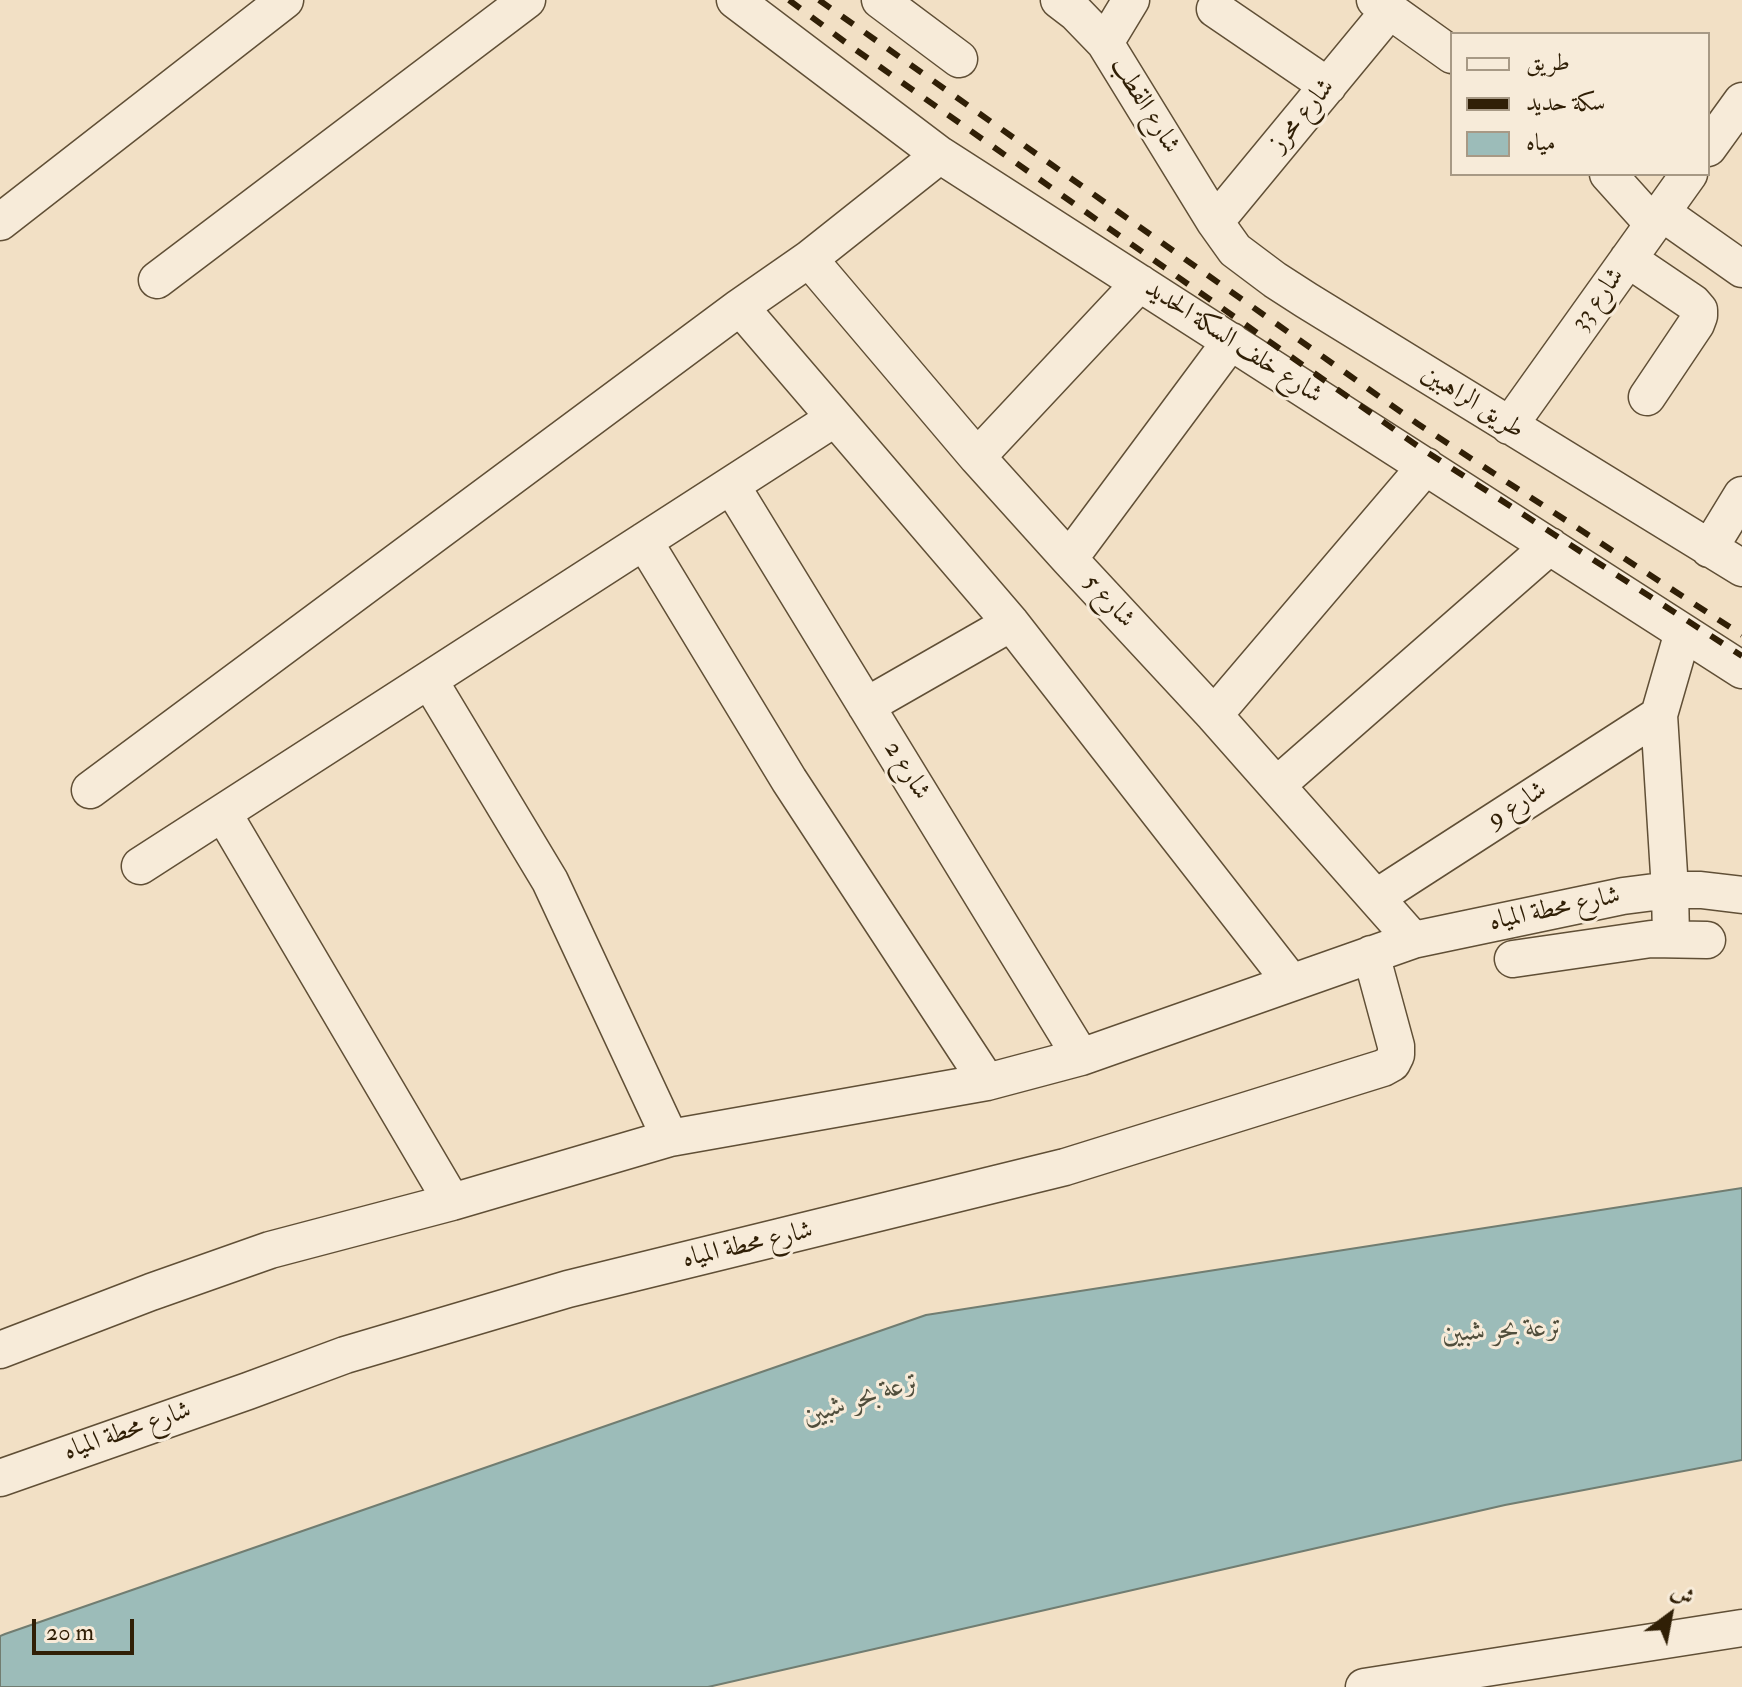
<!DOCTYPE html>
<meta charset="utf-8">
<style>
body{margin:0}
#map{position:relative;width:1742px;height:1687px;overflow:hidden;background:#f2e0c5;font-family:"IM FELL Double Pica",Amiri,serif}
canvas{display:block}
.legend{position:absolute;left:1450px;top:32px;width:260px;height:144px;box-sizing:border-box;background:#f7ebd9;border:2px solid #a79985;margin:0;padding:10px 14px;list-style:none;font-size:24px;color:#301f06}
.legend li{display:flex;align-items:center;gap:16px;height:40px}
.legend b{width:40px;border:2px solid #a79985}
.north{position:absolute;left:1630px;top:1575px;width:80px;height:80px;-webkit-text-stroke:6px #f7ebd9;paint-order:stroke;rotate:32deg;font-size:22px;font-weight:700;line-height:32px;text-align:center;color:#301f06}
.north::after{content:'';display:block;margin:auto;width:28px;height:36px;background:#301f06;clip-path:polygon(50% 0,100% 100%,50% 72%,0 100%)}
.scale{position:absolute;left:32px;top:1619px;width:102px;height:36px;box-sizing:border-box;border:4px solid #301f06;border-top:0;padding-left:10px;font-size:24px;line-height:28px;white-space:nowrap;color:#301f06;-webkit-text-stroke:6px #f7ebd9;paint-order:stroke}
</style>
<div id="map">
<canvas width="1742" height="1687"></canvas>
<ul class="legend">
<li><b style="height:10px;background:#f7ebd9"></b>طريق</li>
<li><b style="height:10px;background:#301f06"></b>سكة حديد</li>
<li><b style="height:22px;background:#9cbcb9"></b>مياه</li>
</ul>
<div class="north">ش</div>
<div class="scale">20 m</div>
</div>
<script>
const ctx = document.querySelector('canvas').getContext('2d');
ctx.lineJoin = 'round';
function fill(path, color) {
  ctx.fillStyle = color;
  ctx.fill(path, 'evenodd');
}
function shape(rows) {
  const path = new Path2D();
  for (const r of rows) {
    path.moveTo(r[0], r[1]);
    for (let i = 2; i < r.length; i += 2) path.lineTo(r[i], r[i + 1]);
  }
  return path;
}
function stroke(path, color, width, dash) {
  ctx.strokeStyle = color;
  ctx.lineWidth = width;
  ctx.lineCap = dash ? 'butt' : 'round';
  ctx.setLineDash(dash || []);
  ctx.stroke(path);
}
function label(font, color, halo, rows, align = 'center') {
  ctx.font = font + ' "IM FELL Double Pica",Amiri,serif';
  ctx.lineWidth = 6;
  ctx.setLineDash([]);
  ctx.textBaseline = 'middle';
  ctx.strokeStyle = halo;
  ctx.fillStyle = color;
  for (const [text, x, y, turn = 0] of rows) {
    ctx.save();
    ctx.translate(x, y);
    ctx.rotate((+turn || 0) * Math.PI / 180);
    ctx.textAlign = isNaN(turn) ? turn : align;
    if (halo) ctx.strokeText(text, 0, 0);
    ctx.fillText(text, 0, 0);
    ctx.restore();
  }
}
const water = shape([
 [1742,1188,1742,1460,1505,1505,708,1687,0,1687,0,1636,5,1634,926,1315,1742,1188]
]);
const minor = shape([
 [735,0,940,155,1742,670],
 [880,0,959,59],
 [1059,0,1076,13,1105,43,1215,222,1235,250,1275,280,1306,300,1742,568],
 [1375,0,1452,55],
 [1215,9,1328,86],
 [1105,43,1131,0],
 [1708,148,1742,101],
 [1608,174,1653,224],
 [1661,212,1742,269],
 [0,222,285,0],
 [1215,222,1390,10],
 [809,259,977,457,1069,559,1214,715,1413,940],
 [1628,259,1693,303,1699,310,1699,316,1696,324,1647,397],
 [157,280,527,0],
 [740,307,1011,623,1291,982],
 [1509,426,1689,174],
 [977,457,1140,283],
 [731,485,1081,1057],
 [644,541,789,780,987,1082],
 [1709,549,1742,495],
 [1069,559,1231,341],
 [429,680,550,881,670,1138],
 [866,706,1011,623],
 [1214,715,1426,466],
 [1277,785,1550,546],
 [90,790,740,307,809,259,940,155],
 [223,813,452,1202],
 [140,866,835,418],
 [1377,897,1659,715],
 [1671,938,1670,890,1659,715,1683,632],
 [1513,959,1651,939,1707,940],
 [0,1350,151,1292,270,1250,452,1202,670,1138,987,1082,1081,1057,1413,940,1623,896,1670,890,1701,890,1742,895],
 [0,1478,248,1391,345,1355,568,1289,1065,1167,1383,1068,1392,1063,1396,1055,1396,1046,1371,954],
 [1364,1687,1742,1628]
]);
const rail = shape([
 [789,0,849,45,1419,447,1742,656],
 [819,0,1418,424,1742,635]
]);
const streetNames = [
 ["شارع القطب",1144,106,58],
 ["شارع محرز",1303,116,-50],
 ["شارع 33",1599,300,-54],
 ["شارع خلف السكة الحديد",1233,343,33],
 ["طريق الراهبين",1472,403,32],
 ["شارع 5",1108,602,47],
 ["شارع 2",906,771,58],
 ["شارع 9",1518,806,-33],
 ["شارع محطة المياه",1555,910,-12],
 ["شارع محطة المياه",748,1246,-13],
 ["شارع محطة المياه",128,1432,-19]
];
const waterNames = [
 ["ترعة بحر شبين",1503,1332,-3],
 ["ترعة بحر شبين",862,1400,-18]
];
fill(water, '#9cbcb9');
stroke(water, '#717d71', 2);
stroke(minor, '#604f36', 39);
stroke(minor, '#f7ebd9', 36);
stroke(rail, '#301f06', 6, [14, 14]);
label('26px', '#301f06', '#f7ebd9', streetNames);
label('italic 28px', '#504e3c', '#f7ebd9', waterNames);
</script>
